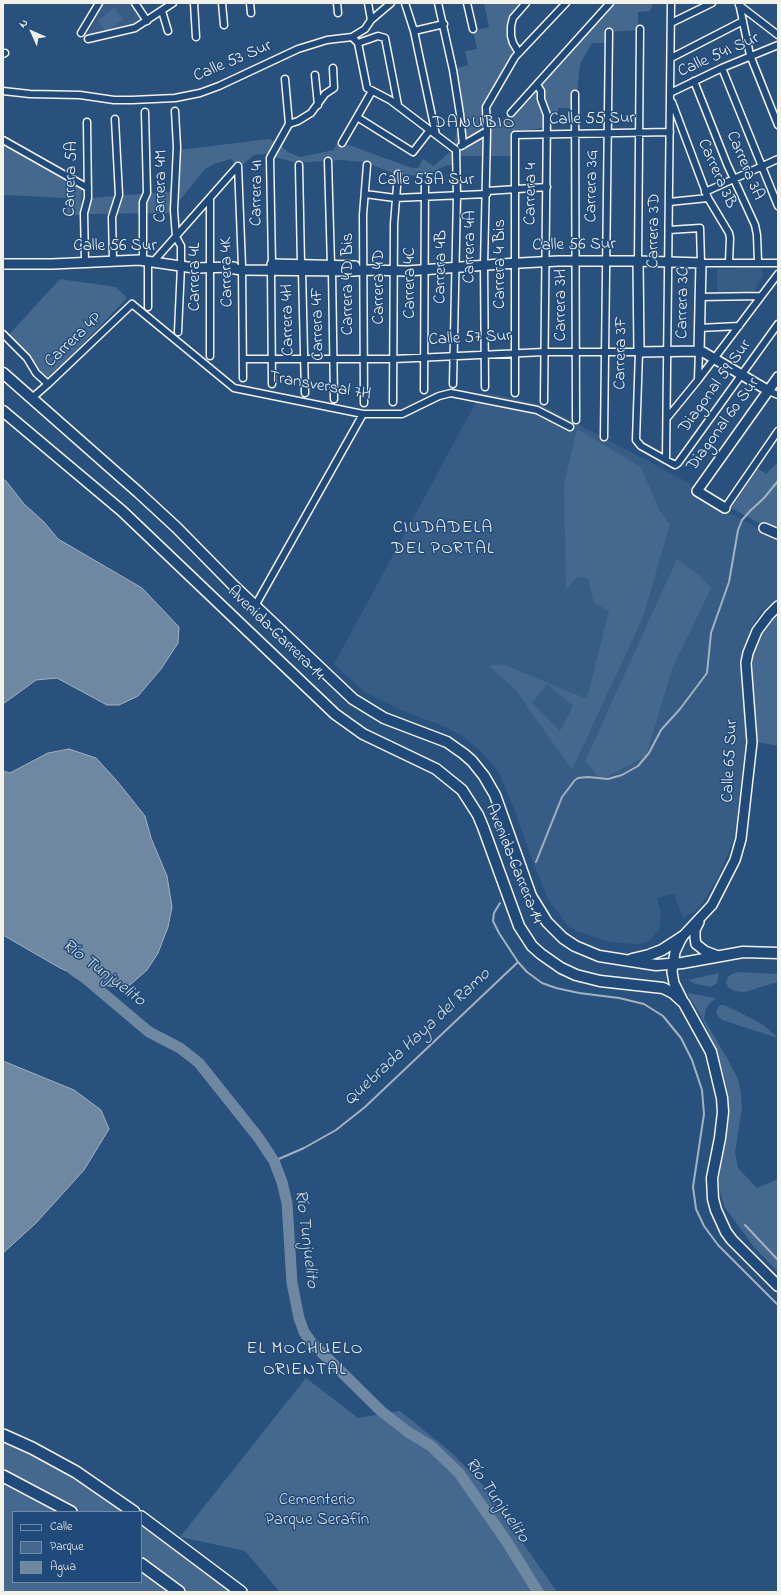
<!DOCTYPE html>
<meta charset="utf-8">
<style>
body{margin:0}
#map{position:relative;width:781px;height:1595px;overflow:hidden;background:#28517e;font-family:"Indie Flower",sans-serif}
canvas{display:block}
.frame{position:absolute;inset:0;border:4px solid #f4f1e8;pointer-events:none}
.legend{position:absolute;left:12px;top:1511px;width:130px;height:72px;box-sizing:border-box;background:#1f4a7a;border:1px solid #748da6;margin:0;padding:5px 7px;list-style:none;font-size:12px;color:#f4f1e8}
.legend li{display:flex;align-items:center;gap:8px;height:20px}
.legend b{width:20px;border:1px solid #748da6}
.north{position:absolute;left:12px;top:12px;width:40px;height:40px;-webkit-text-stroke:3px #1f4a7a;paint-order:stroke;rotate:315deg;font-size:11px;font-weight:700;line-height:16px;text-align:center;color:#f4f1e8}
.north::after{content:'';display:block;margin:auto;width:14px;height:18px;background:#f4f1e8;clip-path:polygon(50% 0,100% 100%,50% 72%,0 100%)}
</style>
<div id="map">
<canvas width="781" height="1595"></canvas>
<div class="frame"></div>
<ul class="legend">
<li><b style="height:5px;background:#1f4a7a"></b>Calle</li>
<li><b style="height:11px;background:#45688e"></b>Parque</li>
<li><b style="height:11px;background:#6e88a2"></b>Agua</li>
</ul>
<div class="north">N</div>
</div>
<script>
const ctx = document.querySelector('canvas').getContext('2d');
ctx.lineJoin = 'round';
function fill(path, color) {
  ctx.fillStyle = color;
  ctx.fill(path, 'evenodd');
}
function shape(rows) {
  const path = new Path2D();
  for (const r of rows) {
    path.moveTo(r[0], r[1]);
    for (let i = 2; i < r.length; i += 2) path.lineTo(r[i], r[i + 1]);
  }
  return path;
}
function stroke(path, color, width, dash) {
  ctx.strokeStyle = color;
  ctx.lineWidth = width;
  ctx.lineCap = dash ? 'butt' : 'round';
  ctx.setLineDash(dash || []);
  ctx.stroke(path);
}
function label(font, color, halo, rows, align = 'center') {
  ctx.font = font + ' "Indie Flower",sans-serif';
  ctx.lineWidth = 3;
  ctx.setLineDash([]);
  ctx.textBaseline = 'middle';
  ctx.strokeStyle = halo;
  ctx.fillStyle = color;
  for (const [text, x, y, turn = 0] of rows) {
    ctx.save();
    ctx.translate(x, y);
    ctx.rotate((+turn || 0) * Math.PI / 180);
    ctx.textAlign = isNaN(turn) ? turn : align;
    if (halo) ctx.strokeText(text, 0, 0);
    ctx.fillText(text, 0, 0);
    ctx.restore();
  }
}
const built = shape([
 [103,3,131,3,142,18,128,28,86,37],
 [756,268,761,269,763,275,754,292,717,294,717,269],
 [481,393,499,395,542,405,689,483,698,496,778,539,778,599,765,608,758,616,751,629,742,662,741,676,747,727,735,836,719,875,705,900,694,912,683,918,674,894,657,898,661,914,659,931,655,932,652,939,645,943,633,944,610,942,579,932,569,927,548,899,533,862,512,803,500,775,490,761,478,749,465,738,448,728,401,710,363,691,334,664]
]);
const green = shape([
 [484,3,522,3,509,24,508,30,510,45,515,53,485,102,483,108,484,119,487,121,500,121,511,113,609,3,653,3,650,11,638,12,638,30,609,32,610,43,592,43,580,64,577,94,572,108,558,108,558,115,544,116,543,128,511,132,511,156,455,156,455,164,445,166,429,174,417,176,393,173,364,162,342,160,296,163,265,154,254,155,241,166,234,164,232,159,214,164,205,169,180,200,174,213,85,214,89,198,178,191,179,150,269,139,277,143,290,153,300,157,334,150,338,141,412,168,418,168,423,159,434,166,453,149,461,113,454,69,468,65,465,51,477,49,473,31,489,27],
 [114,8,123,19,106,32,98,21],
 [3,144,82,188,80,215,67,216,66,198,3,195],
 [60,279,116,287,127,298,44,384,25,360,4,340],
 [577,429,641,467,659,510,670,524,643,617,572,770,515,689,489,666,502,664,587,699,609,611,594,603,588,579,577,577,566,590,564,484],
 [547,684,573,706,560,731,532,703],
 [778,462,778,525,775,529,757,522,731,508,758,468,766,474],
 [677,559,698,574,711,588,672,669,646,756,601,780,585,761],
 [778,612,778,746,758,742,752,667,754,651,760,637,767,625],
 [739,972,778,974,778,982,744,992,734,991,728,987,726,982,728,977,732,974],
 [719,973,717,983,711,987,696,984,688,980],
 [687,993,716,998,709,1004,706,1009,704,1019,727,1058,738,1079,741,1093,742,1108,735,1152,738,1168,757,1188,778,1179,778,1272,754,1247,724,1206,719,1187,718,1178,727,1132,729,1113,727,1088,718,1054,702,1018],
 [720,1005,724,1005,737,1011,762,1024,778,1038,722,1020,718,1016,716,1011],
 [306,1378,358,1418,400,1411,451,1452,482,1484,557,1592,280,1592,245,1551,180,1537],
 [3,1440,22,1448,75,1476,127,1512,78,1512,57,1499,3,1471],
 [3,1484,57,1512,13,1512,13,1582,141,1582,141,1572,168,1592,3,1592],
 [141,1523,232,1592,185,1592,154,1569,141,1558]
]);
const water = shape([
 [3,479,6,481,24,504,44,522,58,539,142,588,179,627,178,643,161,669,138,696,119,705,107,705,57,678,36,680,3,704,3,479],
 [69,749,96,758,117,781,145,816,151,838,167,876,172,907,168,927,158,953,147,970,130,985,119,987,100,985,60,968,3,935,3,771,10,773,48,753,69,749],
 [3,1061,74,1090,101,1110,109,1129,84,1170,36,1223,3,1253,3,1061]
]);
const stream = shape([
 [536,862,562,797,575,780,578,778,588,777,608,779,622,775,638,766,649,753,661,730,680,709,707,673,711,633,729,582,738,530,742,520,750,511,764,498,778,481],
 [518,962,527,972,542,983,556,988,579,993,619,998,644,1004,663,1016,681,1038,692,1060,702,1090,704,1114,693,1187,696,1209,704,1226,718,1245,778,1305],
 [274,1161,304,1148,336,1130,365,1107,518,962,499,933,493,921,494,913,500,903],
 [745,1225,778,1260]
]);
const river = shape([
 [73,970,85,978,149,1032,180,1048,199,1063,258,1137,274,1161,282,1182,287,1203,292,1283,299,1318,304,1332,311,1342,381,1411,408,1432,431,1446,459,1473,507,1542,538,1592]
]);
const street = shape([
 [135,3,147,21],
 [194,3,196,37],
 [222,3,224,25],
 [250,3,251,13],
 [337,3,338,13],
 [368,3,371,20],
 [405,3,414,31,436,135],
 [438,3,453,70,460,114,463,145],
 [467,3,473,29],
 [739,3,750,55,778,125],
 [739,5,778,35],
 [162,11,168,31],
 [671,23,712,3],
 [414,31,444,24],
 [81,33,99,3],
 [352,37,358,43,367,88,390,100,456,150],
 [88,39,135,28,173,3],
 [358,43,378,36,385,38,398,105],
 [519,53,513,43,511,36,511,26,513,18,526,3],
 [3,54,5,53],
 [671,58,743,21],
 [722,68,778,206],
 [315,75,318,105],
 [694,81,727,164,755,225,757,235,758,262],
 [537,85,541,91,541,99,547,115,544,401],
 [3,91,30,94,80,95,114,100,132,100,175,98,200,93,219,86,298,49,327,40,352,37,365,29,371,20,391,3],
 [670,93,722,68,778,45],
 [575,94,576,420],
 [672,102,708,198,729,233,730,238,729,262],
 [175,111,177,147,174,210,176,237,181,246,181,266,178,332],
 [511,113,610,3],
 [357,117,413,152,430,130],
 [289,124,298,121,311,113,325,94,334,88,333,68],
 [3,140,88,188],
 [342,143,372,91],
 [461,146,487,131],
 [328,161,331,265],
 [299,165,301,264],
 [238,166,242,266,243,378],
 [487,191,547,187],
 [705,192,778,159],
 [365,194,395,198,487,194],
 [210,199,210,356],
 [669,202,708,198],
 [669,230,700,228,701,263,778,263],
 [113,260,112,217,119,195,115,119],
 [143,260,143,202,147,193,145,112],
 [154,261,238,166],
 [638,261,640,29],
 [85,262,84,213,88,198,87,122],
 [272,264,270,158,289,124,285,79],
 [271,270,272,384],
 [302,271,305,393],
 [332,271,334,399],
 [699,297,761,296],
 [148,307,148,261],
 [699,328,739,326],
 [3,334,27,358,36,373,48,384,132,304,234,388,363,414,402,414,439,396,451,393,537,410,570,427],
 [243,359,394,359,544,352,639,352,636,440,641,446,675,465,678,463,778,324],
 [698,379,699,351],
 [453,384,457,196,456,150],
 [485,387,484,265,487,131,486,107,515,57,566,3],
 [424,390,425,177],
 [769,391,778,395],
 [515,393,515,135,670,132],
 [32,398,48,384],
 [393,402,394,224,398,174],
 [364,403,363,215,367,165],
 [667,418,698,380,778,274],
 [604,437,609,32],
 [666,460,671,3],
 [725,508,778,431],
 [255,606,363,414]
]);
const secondary = shape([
 [638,261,639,352,699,351,703,352,769,391],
 [3,264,52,264,139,260,194,268,234,267],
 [272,264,355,266],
 [228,268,242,270,353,271,370,270,407,271,501,264,558,261,638,261,701,263,699,351],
 [725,508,697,491,778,377],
 [764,528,778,534],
 [699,922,695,930,695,938,696,944,705,951,718,956],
 [682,999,674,983,672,972,675,952,682,937,712,905,735,860,741,839,752,742,746,663,748,653,757,631,769,615,778,606]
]);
const primary = shape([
 [3,373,138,492,177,528,234,586,353,699,384,718,447,742,464,754,472,761,484,776,495,795,531,896,547,922,563,938,575,946,599,956,656,965,682,963,743,952,778,953],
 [3,411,122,511,335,714,363,734,436,769,462,790,478,815,483,827,519,926,532,946,541,954,561,968,576,975,600,981,663,988,673,993,684,1003,711,1052,722,1098,723,1112,720,1138,712,1178,713,1199,716,1210,726,1232,732,1240,778,1286],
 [632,959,649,955,662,950,682,937]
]);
const highway = shape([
 [3,1435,32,1448,76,1472,134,1512],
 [3,1476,71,1512],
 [141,1517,241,1592],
 [141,1564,179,1592]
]);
const streetNames = [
 ["Calle 54I Sur",719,56,-24],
 ["Calle 53 Sur",233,62,-23],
 ["Calle 55 Sur",592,120,-1],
 ["Carrera 3A",744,166,67],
 ["Carrera 3B",716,174,66],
 ["Carrera 5A",72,179,-88],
 ["Calle 55A Sur",426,181],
 ["Carrera 4M",162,186,-89],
 ["Carrera 3G",593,186,-89],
 ["Carrera 4I",258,193,-89],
 ["Carrera 4",532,194,-89],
 ["Carrera 3D",655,231,-89],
 ["Calle 56 Sur",574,246,-1],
 ["Calle 56 Sur",115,247],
 ["Carrera 4A",471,247,-89],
 ["Carrera 4 Bis",501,264,-90],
 ["Carrera 4B",442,267,-89],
 ["Carrera 4K",228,272,-91],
 ["Carrera 4L",196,277,-90],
 ["Carrera 4C",411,283,-90],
 ["Carrera 4D Bis",349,284,-90],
 ["Carrera 4D",380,287,-90],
 ["Carrera 3C",684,303,-89],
 ["Carrera 3H",562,305,-90],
 ["Carrera 4H",289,320,-91],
 ["Carrera 4F",319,324,-91],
 ["Calle 57 Sur",470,339,-3],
 ["Carrera 4P",74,341,-43],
 ["Carrera 3F",622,353,-89],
 ["Transversal 7H",320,387,10],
 ["Diagonal 59 Sur",716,387,-54],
 ["Diagonal 60 Sur",724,425,-54],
 ["Avenida Carrera 14",275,634,44],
 ["Calle 65 Sur",731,761,-87],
 ["Avenida Carrera 14",513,864,68]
];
const parkNames = [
 ["Cementerio",317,1501],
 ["Parque Serafín",317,1521]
];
const neighbourhoodNames = [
 ["DANUBIO",474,124],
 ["CIUDADELA",443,529],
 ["DEL PORTAL",443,550],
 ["EL MOCHUELO",305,1350],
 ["ORIENTAL",305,1371]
];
const waterNames = [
 ["Río Tunjuelito",103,974,37],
 ["Quebrada Haya del Ramo",418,1038,-43],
 ["Río Tunjuelito",305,1239,83],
 ["Río Tunjuelito",496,1501,55]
];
fill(built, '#375d86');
fill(green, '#45688e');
fill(water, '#6e88a2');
stroke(water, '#a4b2be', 1);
stroke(stream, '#a4b2be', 2);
stroke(river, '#6e88a2', 11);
stroke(street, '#f4f1e8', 9);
stroke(secondary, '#f4f1e8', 12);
stroke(primary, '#f4f1e8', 13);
stroke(highway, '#f4f1e8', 14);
stroke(street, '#1f4a7a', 6);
stroke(secondary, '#1f4a7a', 9);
stroke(primary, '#1f4a7a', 10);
stroke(highway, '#1f4a7a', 11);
label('17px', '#f4f1e8', '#1f4a7a', streetNames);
label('17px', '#dadcda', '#1f4a7a', parkNames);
ctx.letterSpacing = '1px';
label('18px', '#f4f1e8', '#1f4a7a', neighbourhoodNames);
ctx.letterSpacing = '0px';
label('italic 18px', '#d9dcda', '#1f4a7a', waterNames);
</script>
